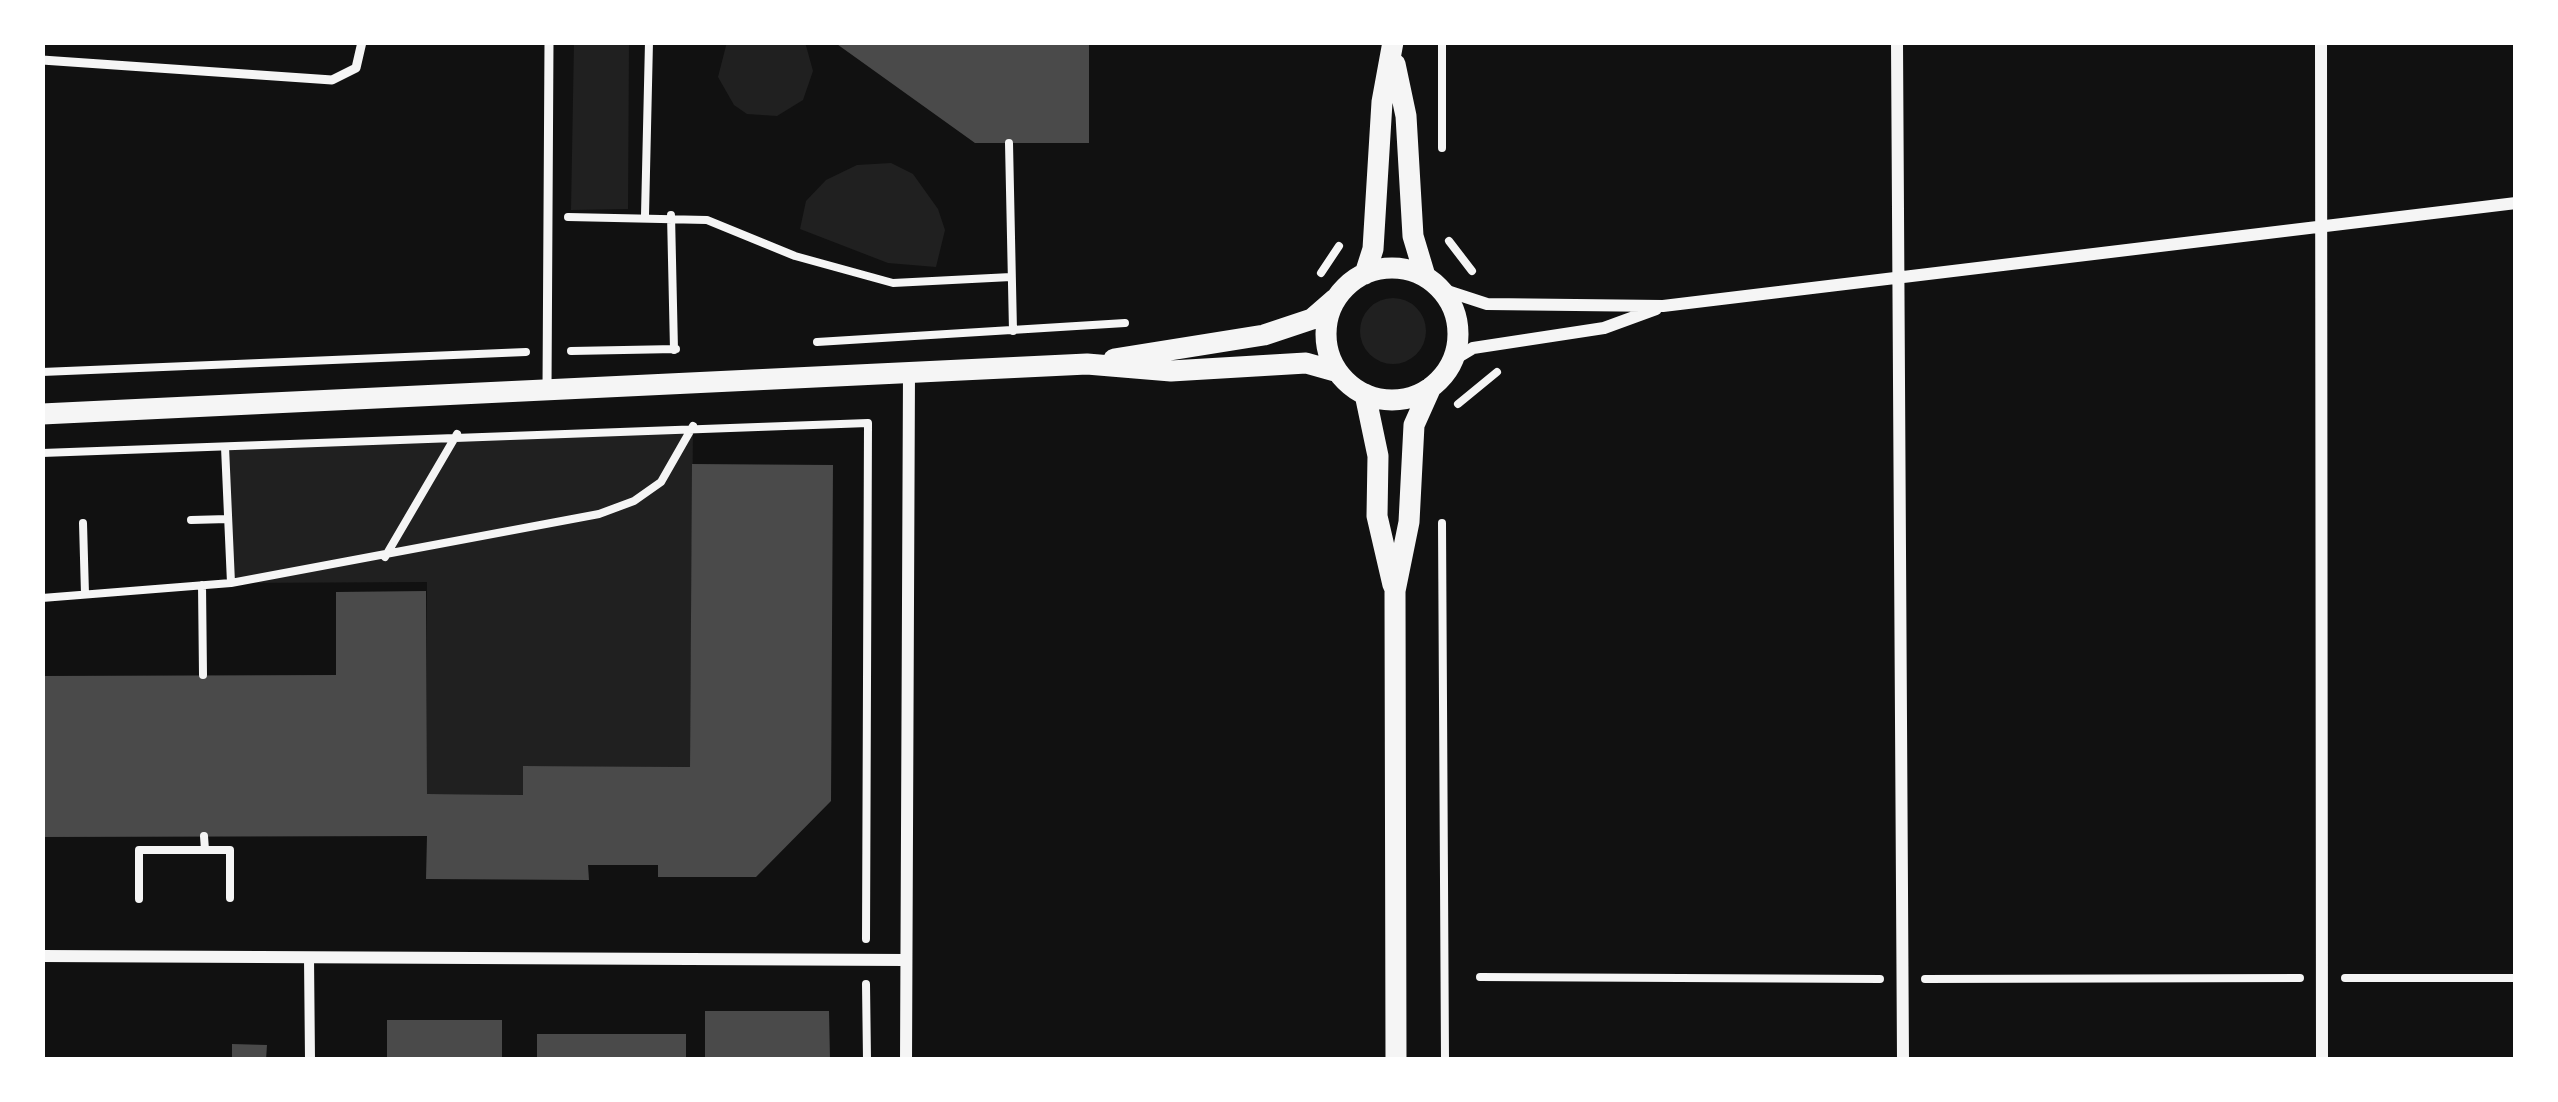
<!DOCTYPE html>
<style>
body{margin:0}
#map{position:relative;width:2558px;height:1102px;overflow:hidden;background:#111;font-family:Lora,serif}
canvas{display:block}
.frame{position:absolute;inset:0;border:45px solid #fff;pointer-events:none}
</style>
<div id="map">
<canvas width="2558" height="1102"></canvas>
<div class="frame"></div>
</div>
<script>
const ctx = document.querySelector('canvas').getContext('2d');
ctx.lineJoin = 'round';
function fill(path, color) {
  ctx.fillStyle = color;
  ctx.fill(path, 'evenodd');
}
function shape(rows) {
  const path = new Path2D();
  for (const r of rows) {
    if (r.length === 3) {
      path.moveTo(r[0] + r[2], r[1]);
      path.arc(r[0], r[1], r[2], 0, 2 * Math.PI);
      continue;
    }
    path.moveTo(r[0], r[1]);
    for (let i = 2; i < r.length; i += 2) path.lineTo(r[i], r[i + 1]);
  }
  return path;
}
function stroke(path, color, width, dash) {
  ctx.strokeStyle = color;
  ctx.lineWidth = width;
  ctx.lineCap = dash ? 'butt' : 'round';
  ctx.setLineDash(dash || []);
  ctx.stroke(path);
}
const green = shape([
 [574,42,629,42,628,209,571,210],
 [727,42,805,42,813,71,803,100,777,116,747,114,734,105,718,77],
 [891,163,913,174,938,209,945,230,936,267,888,263,800,229,806,201,826,180,857,165],
 [1393,331,33],
 [693,426,690,767,524,766,523,795,427,794,427,582,231,583,225,447]
]);
const building = shape([
 [834,42,1089,42,1089,143,975,143],
 [692,464,833,465,831,801,756,877,658,877,658,865,588,865,589,880,426,879,427,836,42,837,42,676,336,675,336,592,426,591,427,794,523,795,523,766,690,767],
 [705,1011,829,1011,830,1060,705,1060],
 [387,1020,502,1020,502,1060,387,1060],
 [537,1034,686,1034,686,1060,537,1060],
 [232,1044,267,1045,266,1060,232,1060]
]);
const path = shape([
 [1442,42,1442,148],
 [1009,143,1013,331],
 [645,215,649,42],
 [671,215,674,350],
 [568,217,707,220,795,256,893,283,1011,277],
 [1449,241,1472,271],
 [1321,273,1339,246],
 [817,342,1125,323],
 [571,351,676,349],
 [42,372,526,352],
 [1458,404,1497,372],
 [225,447,231,583],
 [42,453,868,423,866,939],
 [191,520,228,519],
 [83,523,85,594],
 [1442,523,1445,1060],
 [385,557,457,434],
 [202,585,203,675],
 [42,598,231,583,599,514,634,501,661,482,693,426],
 [205,850,230,850,230,898],
 [139,899,139,850,205,850,204,836],
 [1480,977,1880,979],
 [2345,978,2516,978],
 [1925,979,2300,978],
 [866,984,867,1060]
]);
const service = shape([
 [42,60,332,80,356,68,362,42],
 [547,387,549,42]
]);
const pedestrian = shape([
 [309,958,310,1060]
]);
const minor = shape([
 [1897,42,1903,1060],
 [2321,42,2322,1060],
 [1441,289,1487,304,1663,306,2516,203],
 [1453,360,1473,348,1604,328,1656,309],
 [42,956,906,960],
 [906,1060,909,372]
]);
const tertiary = shape([
 [1395,64,1406,116,1413,236,1425,276],
 [1392,334,66],
 [1365,274,1373,249,1382,102,1393,42],
 [1114,359,1264,335,1312,319,1335,299],
 [1365,394,1378,456,1377,516,1393,585],
 [42,414,1087,364,1171,371,1306,363,1338,372],
 [1396,1060,1395,591,1409,522,1414,425,1431,387]
]);
fill(green, '#202020');
fill(building, '#4a4a4a');
stroke(path, '#f5f5f5', 8);
stroke(service, '#f5f5f5', 9);
stroke(pedestrian, '#f5f5f5', 10);
stroke(minor, '#f5f5f5', 12);
stroke(tertiary, '#f5f5f5', 21);
</script>
